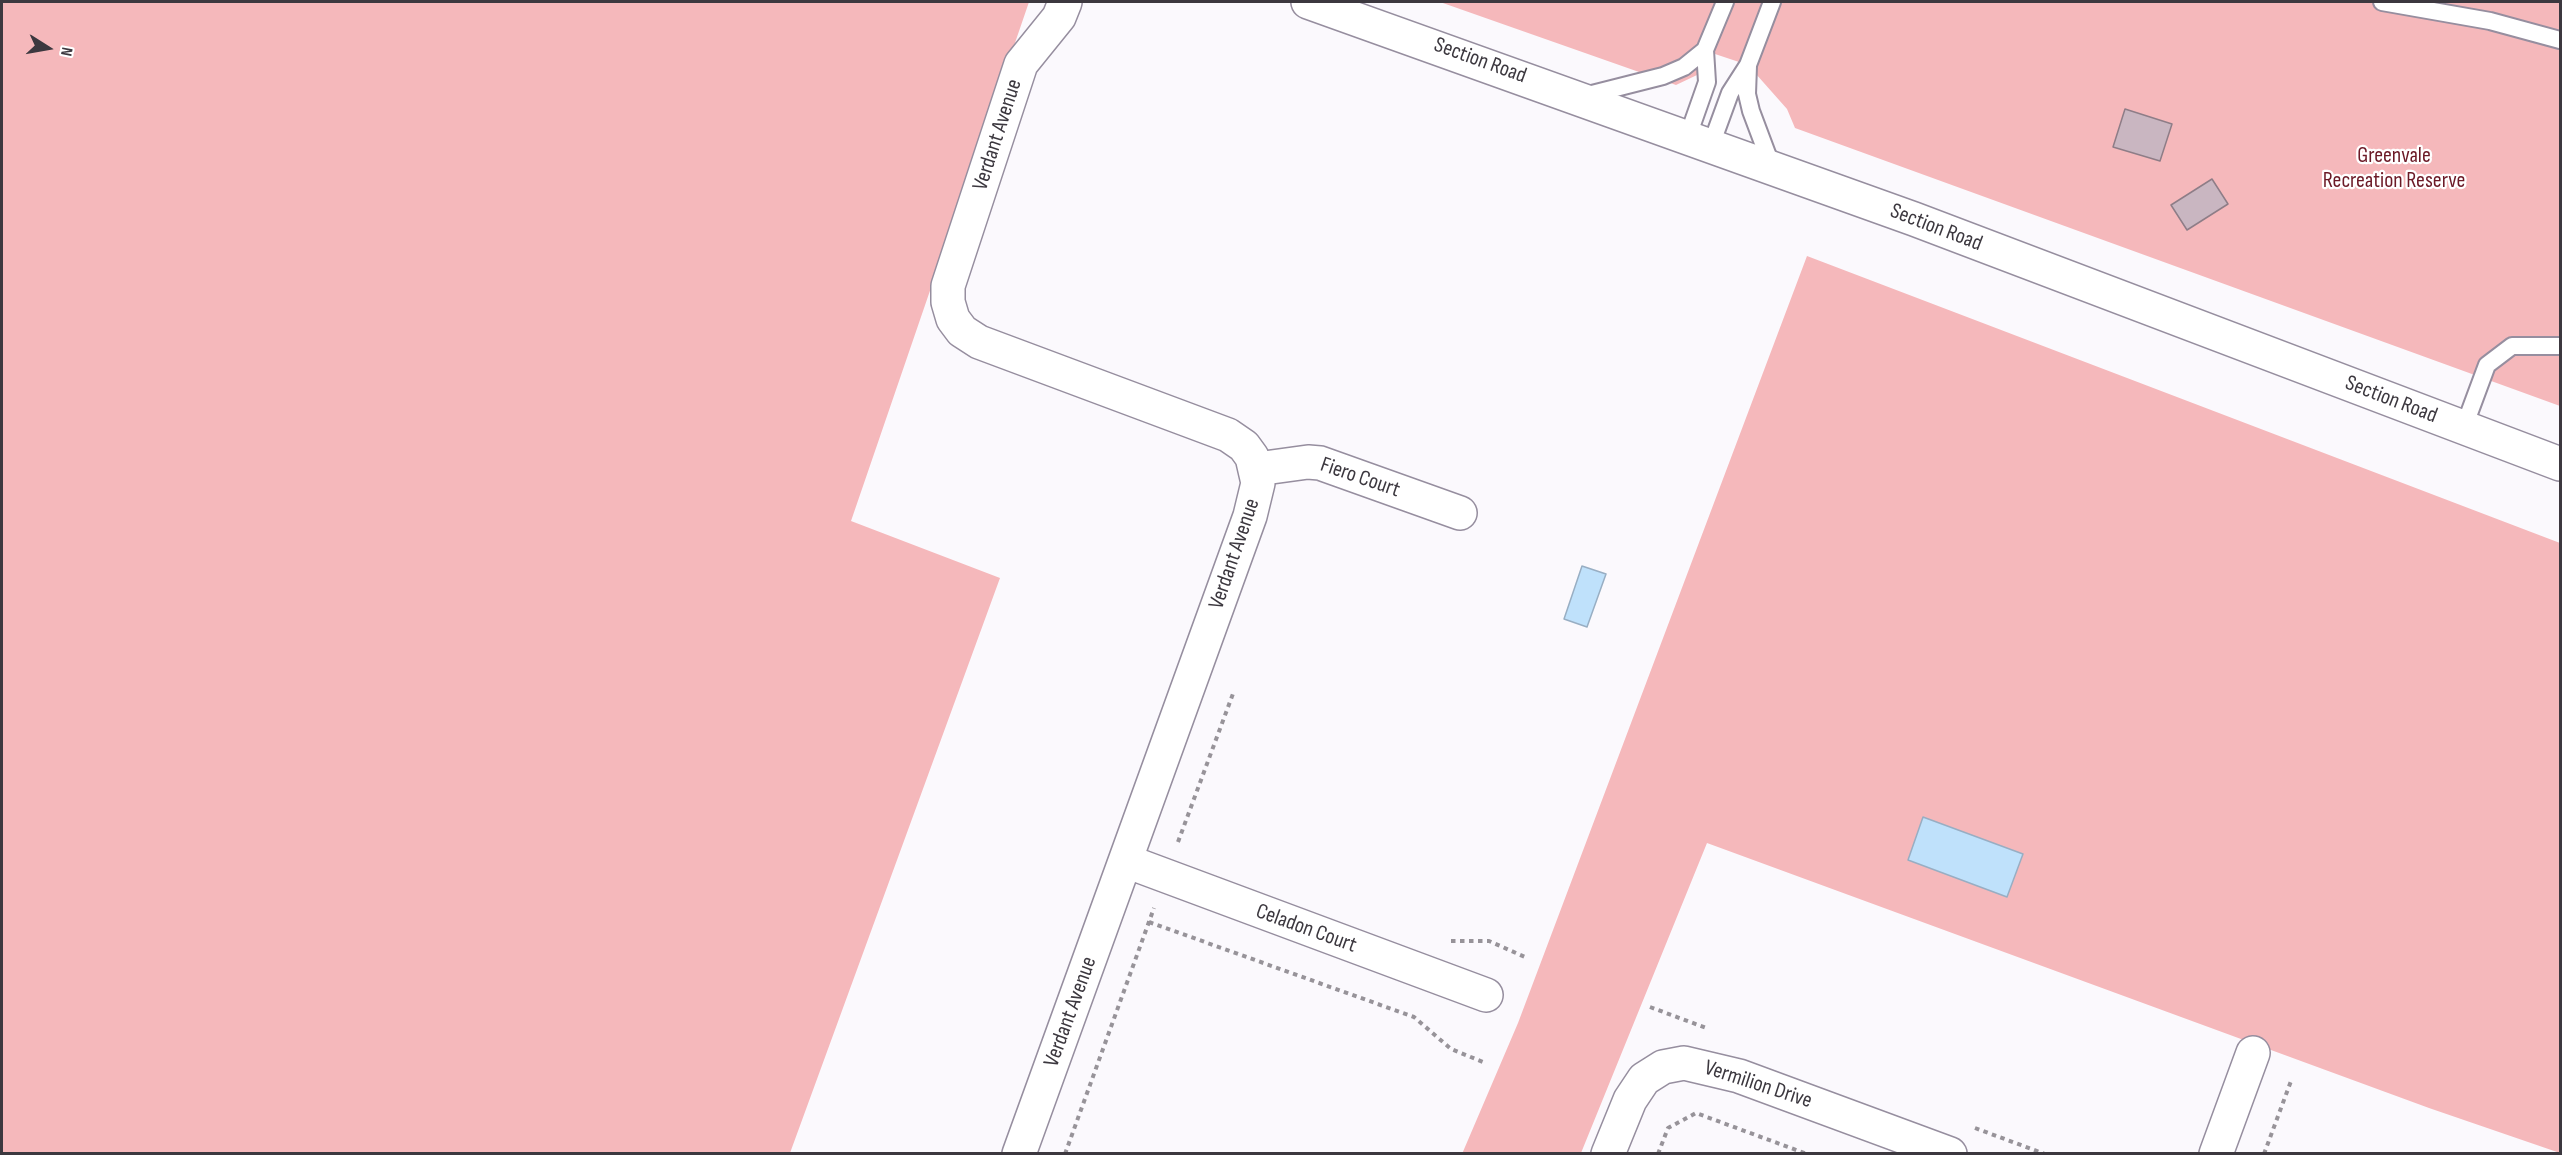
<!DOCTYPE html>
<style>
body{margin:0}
#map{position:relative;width:2562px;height:1155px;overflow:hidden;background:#fbf9fd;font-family:"Sofia Sans Condensed",sans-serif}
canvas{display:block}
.frame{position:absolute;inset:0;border:3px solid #3c383f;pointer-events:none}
.north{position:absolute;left:18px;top:18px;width:60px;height:60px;-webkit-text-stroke:4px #fff;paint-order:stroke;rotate:101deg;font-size:16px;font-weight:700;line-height:24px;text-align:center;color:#3c383f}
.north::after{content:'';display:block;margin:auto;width:21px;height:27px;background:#3c383f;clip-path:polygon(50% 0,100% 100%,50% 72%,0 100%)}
</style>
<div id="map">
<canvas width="2562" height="1155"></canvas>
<div class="frame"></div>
<div class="north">N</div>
</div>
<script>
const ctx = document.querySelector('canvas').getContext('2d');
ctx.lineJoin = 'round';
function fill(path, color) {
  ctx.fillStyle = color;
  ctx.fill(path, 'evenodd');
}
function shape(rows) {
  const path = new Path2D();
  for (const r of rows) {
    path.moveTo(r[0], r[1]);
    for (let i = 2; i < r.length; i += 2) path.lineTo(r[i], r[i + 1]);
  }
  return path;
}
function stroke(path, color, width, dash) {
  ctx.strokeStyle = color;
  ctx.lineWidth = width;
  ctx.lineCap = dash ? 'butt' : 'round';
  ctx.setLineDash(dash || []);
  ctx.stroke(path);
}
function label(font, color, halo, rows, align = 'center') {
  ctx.font = font + ' "Sofia Sans Condensed",sans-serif';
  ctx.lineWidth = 4.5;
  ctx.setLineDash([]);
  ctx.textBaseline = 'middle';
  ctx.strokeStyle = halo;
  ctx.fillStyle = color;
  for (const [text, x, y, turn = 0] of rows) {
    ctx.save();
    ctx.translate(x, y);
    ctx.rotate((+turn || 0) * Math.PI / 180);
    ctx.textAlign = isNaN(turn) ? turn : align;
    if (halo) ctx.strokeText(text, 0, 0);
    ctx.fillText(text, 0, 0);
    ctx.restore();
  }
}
const green = shape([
 [2,2,1029,2,851,521,1000,578,790,1153,2,1154],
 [1440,2,2560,2,2560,406,1795,128,1787,109,1748,65,1706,51,1697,75,1676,85],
 [1807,256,2560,543,2560,1153,2429,1108,1707,843,1581,1153,1462,1154,1518,1023]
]);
const water = shape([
 [1582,566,1606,574,1587,627,1564,619,1582,566],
 [1923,817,2023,854,2007,897,1908,860,1923,817]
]);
const building = shape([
 [2125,109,2172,124,2160,161,2113,147,2125,109],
 [2212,179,2228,204,2187,230,2171,205,2212,179]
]);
const path = shape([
 [1178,842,1234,691],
 [1149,922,1414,1017,1451,1049,1483,1062],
 [1451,941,1489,941,1525,957],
 [1650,1007,1709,1029],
 [1975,1128,2045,1154],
 [1065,1154,1154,908],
 [1658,1154,1668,1128,1696,1113,1807,1154],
 [2264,1154,2291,1081]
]);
const service = shape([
 [2382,2,2490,21,2560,40],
 [1748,66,1747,94,1751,111,1772,167],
 [1584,96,1663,76,1684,67,1705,50],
 [1688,136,1707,82,1705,50,1725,2],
 [1711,145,1730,93,1748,65,1772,2],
 [2464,427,2487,365,2512,346,2560,346]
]);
const minor = shape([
 [1257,469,1308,462,1320,463,1460,513],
 [1126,861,1486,995],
 [1019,1154,1250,516,1258,483,1252,457,1244,446,1228,435,979,342,962,331,953,319,948,302,948,286,1021,64,1059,17,1065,2],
 [1608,1154,1630,1100,1644,1079,1663,1067,1684,1063,1739,1076,1950,1154],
 [2216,1154,2253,1053]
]);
const tertiary = shape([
 [1308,2,1914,219,2560,464]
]);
const streetNames = [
 ["Section Road",1480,61,20],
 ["Verdant Avenue",998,135,-72],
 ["Section Road",1936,228,21],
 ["Section Road",2391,400,21],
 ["Fiero Court",1360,478,19],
 ["Verdant Avenue",1235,554,-71],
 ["Celadon Court",1306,929,20],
 ["Verdant Avenue",1071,1012,-70],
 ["Vermilion Drive",1758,1085,18]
];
const parkNames = [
 ["Greenvale",2394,156],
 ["Recreation Reserve",2394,181]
];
fill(green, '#f5b8bb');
fill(water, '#bfe1fb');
stroke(water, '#98aec3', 1.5);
fill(building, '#c9b6c1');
stroke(building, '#8e7d87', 1.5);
stroke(service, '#968e9f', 20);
stroke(minor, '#968e9f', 36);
stroke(tertiary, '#968e9f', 36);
stroke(path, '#979399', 4, [4.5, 4.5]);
stroke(service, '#fff', 16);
stroke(minor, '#fff', 33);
stroke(tertiary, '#fff', 33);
label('22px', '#3c383f', '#fff', streetNames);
label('22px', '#6b1926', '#fff', parkNames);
</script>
